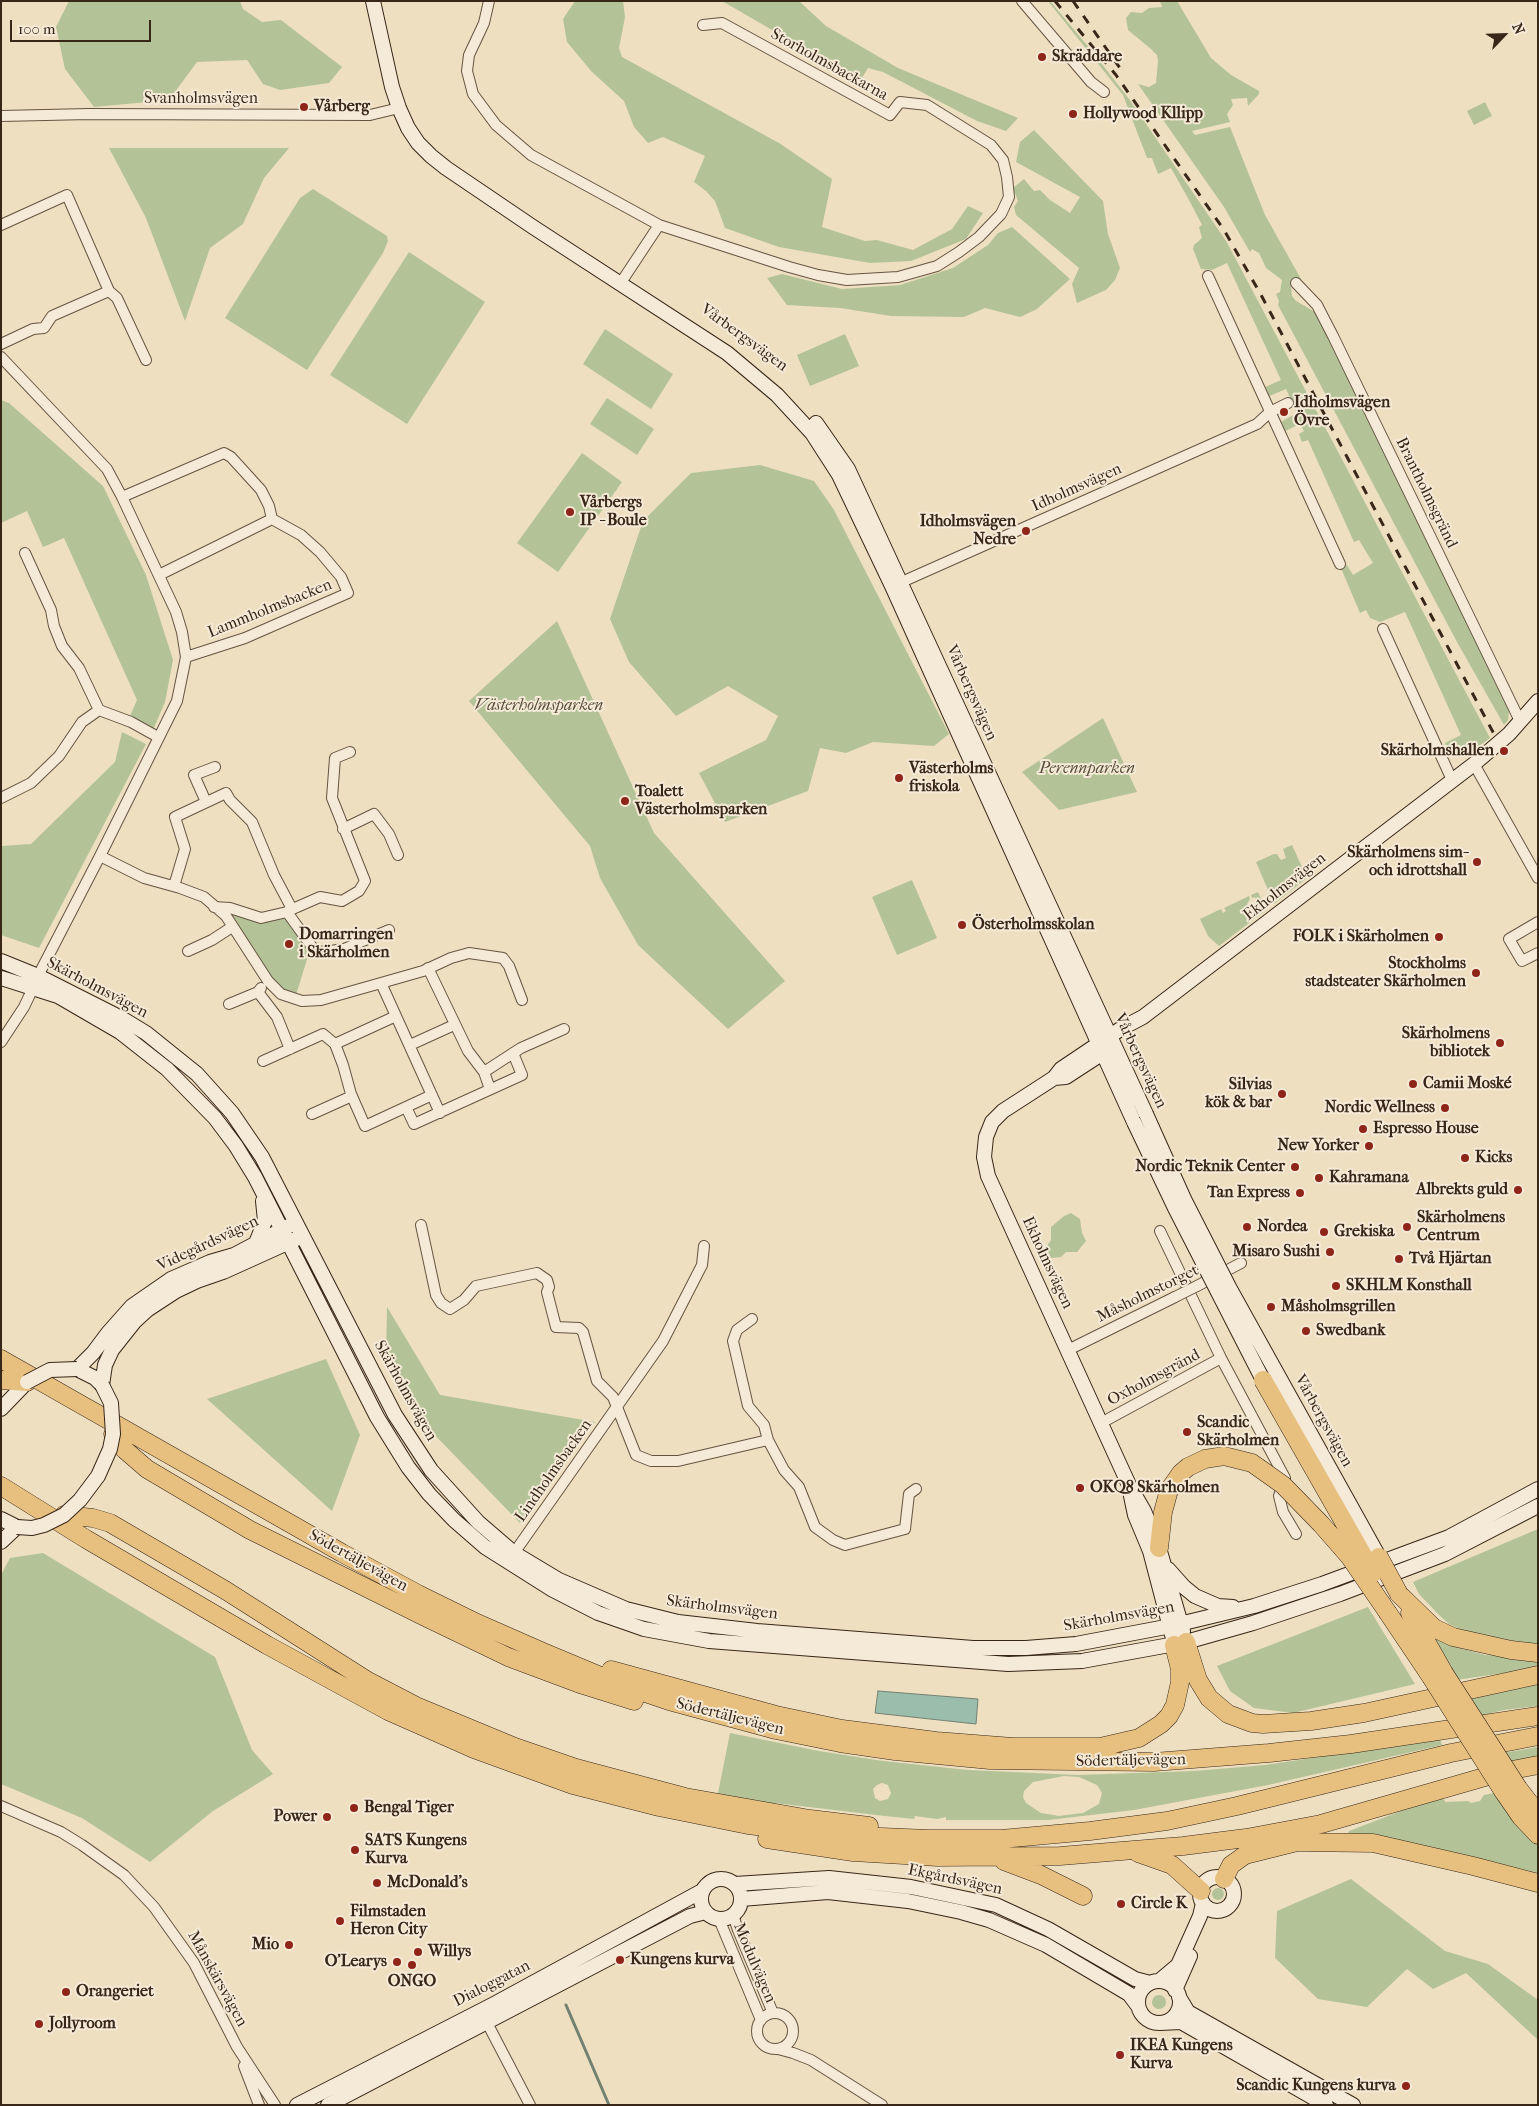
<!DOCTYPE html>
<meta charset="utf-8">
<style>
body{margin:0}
#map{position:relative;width:1539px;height:2106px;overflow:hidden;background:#eedfc1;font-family:"IM FELL French Canon",serif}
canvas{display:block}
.frame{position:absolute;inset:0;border:2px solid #382618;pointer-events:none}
.north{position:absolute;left:1479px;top:10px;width:50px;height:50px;-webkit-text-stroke:4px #f4ead7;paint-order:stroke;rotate:66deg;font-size:14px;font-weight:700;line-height:20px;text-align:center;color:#382618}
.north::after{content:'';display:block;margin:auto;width:18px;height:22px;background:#382618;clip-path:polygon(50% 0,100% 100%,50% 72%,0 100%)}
.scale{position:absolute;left:10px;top:20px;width:141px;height:22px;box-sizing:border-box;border:2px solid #382618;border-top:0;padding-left:6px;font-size:15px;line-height:18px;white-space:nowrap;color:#382618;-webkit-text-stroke:4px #f4ead7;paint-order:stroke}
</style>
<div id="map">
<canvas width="1539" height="2106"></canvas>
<div class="frame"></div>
<div class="north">N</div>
<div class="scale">100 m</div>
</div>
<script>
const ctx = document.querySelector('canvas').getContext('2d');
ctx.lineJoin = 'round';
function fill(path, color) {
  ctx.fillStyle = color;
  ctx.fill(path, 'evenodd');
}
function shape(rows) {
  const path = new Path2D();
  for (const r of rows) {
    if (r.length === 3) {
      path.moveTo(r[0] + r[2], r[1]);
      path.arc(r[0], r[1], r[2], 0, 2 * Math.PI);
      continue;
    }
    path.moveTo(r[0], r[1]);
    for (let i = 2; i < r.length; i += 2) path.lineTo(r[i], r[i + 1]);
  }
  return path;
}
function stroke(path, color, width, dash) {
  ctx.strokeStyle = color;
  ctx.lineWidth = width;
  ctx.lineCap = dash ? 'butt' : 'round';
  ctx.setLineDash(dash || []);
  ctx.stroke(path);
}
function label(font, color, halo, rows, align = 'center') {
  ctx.font = font + ' "IM FELL French Canon",serif';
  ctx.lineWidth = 4;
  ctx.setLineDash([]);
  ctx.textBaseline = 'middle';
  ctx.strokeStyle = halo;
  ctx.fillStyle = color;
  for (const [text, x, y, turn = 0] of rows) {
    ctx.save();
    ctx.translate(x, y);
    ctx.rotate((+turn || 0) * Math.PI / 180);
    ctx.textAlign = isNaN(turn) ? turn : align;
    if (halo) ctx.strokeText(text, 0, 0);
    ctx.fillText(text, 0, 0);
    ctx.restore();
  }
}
const green = shape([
 [69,1,240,1,243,9,262,22,281,20,342,67,329,83,280,90,263,84,247,60,197,62,169,100,94,107,65,69,56,27],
 [575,1,623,1,625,17,619,48,622,57,779,143,832,179,822,227,865,241,877,240,913,250,952,229,968,206,983,213,966,239,911,261,870,263,779,247,725,228,715,201,706,191,694,182,705,156,663,137,648,143,634,127,624,101,592,72,567,42,563,19],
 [722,1,799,1,826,26,898,68,1018,118,1006,131,977,121,883,72,868,68,860,81],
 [1048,1,1050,1,1091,50,1129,99,1226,241,1241,269,1490,738,1470,753,1447,748,1445,743,1461,735,1405,612,1380,622,1370,618,1366,610,1360,613,1341,568,1347,565,1353,575,1373,563,1359,540,1354,542,1308,440,1302,442,1299,434,1304,431,1300,424,1283,432,1279,423,1297,413,1286,389,1267,397,1263,388,1281,380,1227,263,1212,270,1201,269,1193,249,1194,245,1202,238,1199,227,1202,225,1189,200,1171,168,1158,174,1152,158,1147,158,1123,95],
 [1160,1,1177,1,1211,58,1231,75,1259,91,1259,94,1248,106,1247,98,1231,99,1233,105,1227,114,1230,122,1192,131,1195,135,1230,127,1265,215,1301,279,1291,286,1292,296,1296,301,1315,312,1384,450,1509,711,1508,720,1504,725,1457,642,1278,305,1279,301,1276,294,1280,292,1282,280,1266,268,1259,253,1252,249,1250,252,1224,207,1138,84,1149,87,1156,83,1158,61,1157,55,1151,49,1128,30,1126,18,1131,12,1142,13,1149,8,1162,7],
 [1485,102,1492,116,1474,125,1467,111],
 [1034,130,1103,201,1108,234,1120,268,1115,280,1106,290,1077,303,1072,284,1079,268,1016,215,1014,207,1018,201,1013,188,1024,179,1034,191,1040,190,1050,200,1070,213,1080,197,1016,162,1020,142],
 [109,148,289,148,264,178,243,224,210,248,185,321,146,218],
 [313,189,387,236,388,241,383,253,307,370,225,318,300,198],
 [1012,227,1070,279,1037,309,1020,317,985,308,964,317,891,316,840,308,787,305,767,278,782,274,842,289,900,285,953,268,988,245,998,233],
 [409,252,485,302,407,424,330,375],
 [605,329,673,374,651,409,583,364],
 [845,334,859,366,810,386,797,355],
 [607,398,654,429,637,455,590,424],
 [1,400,9,403,103,486,146,575,173,660,165,702,153,730,130,716,137,700,64,538,43,547,27,511,1,523],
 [582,453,622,482,558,572,517,543],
 [760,465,814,481,834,510,949,734,934,746,873,742,846,753,820,748,808,791,725,822,699,773,766,740,778,716,728,686,676,716,629,662,610,619,643,521,691,473],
 [557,621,654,833,785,981,728,1029,638,945,600,878,590,846,469,701],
 [1103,718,1137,792,1059,810,1022,772],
 [122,732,146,744,39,948,1,935,1,846,31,844,115,762],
 [1292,845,1307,878,1274,904,1256,862,1274,854,1277,854,1281,860,1286,858,1283,849],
 [912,880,937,938,897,955,872,897],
 [1258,892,1266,910,1219,946,1208,936,1200,919,1221,909,1223,913,1226,911,1224,908,1249,896,1250,899,1247,904,1252,910,1258,904,1255,897,1252,898,1251,895],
 [229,910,286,916,303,937,309,953,296,995,285,991,272,980],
 [1071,1213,1080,1219,1082,1233,1086,1241,1077,1252,1066,1252,1061,1257,1051,1258,1046,1247,1051,1240,1051,1227,1064,1216],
 [387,1307,440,1395,595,1422,520,1523,429,1429,386,1355],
 [326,1359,360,1435,332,1511,207,1399],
 [1538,1529,1538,1648,1468,1633,1449,1624,1438,1614,1419,1594,1413,1582],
 [43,1553,215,1657,252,1750,273,1774,213,1811,150,1862,82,1818,1,1784,1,1575,10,1558],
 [1368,1607,1415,1684,1293,1713,1254,1708,1230,1691,1217,1666],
 [1430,1635,1453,1646,1485,1655,1538,1657,1538,1668,1456,1680],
 [1538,1680,1538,1706,1504,1710,1479,1716,1467,1696],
 [730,1733,819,1751,883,1761,968,1770,1078,1775,1194,1771,1265,1765,1440,1739,1442,1745,1268,1785,1134,1810,1048,1820,946,1820,946,1817,937,1819,915,1816,914,1819,885,1816,775,1803,773,1809,717,1798],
 [1064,1776,1079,1777,1097,1785,1102,1793,1099,1804,1083,1813,1059,1816,1041,1813,1026,1803,1023,1797,1024,1791,1033,1782],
 [882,1783,888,1785,891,1793,888,1799,880,1801,875,1798,873,1789,877,1785],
 [1538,1747,1538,1760,1510,1764,1503,1753],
 [1494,1793,1508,1814,1538,1844,1538,1878,1348,1833,1349,1831,1440,1796,1446,1802,1468,1801,1471,1803,1480,1801,1484,1795],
 [1351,1879,1445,1951,1488,1964,1538,2000,1538,2040,1466,1973,1433,1989,1407,1969,1367,2007,1318,1999,1275,1958,1277,1911],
 [1218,1894,6],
 [1159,2002,7]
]);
const water = shape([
 [878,1691,978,1699,976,1724,875,1713,878,1691]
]);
const stream = shape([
 [566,2005,609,2105]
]);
const street = shape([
 [489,1,484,23,469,55,467,71,473,94,496,125,531,155,659,225,789,267,818,275,847,280,898,277,937,266,959,252,979,237,1001,214,1009,197,1007,177,1003,160,991,145,927,105,900,102,890,115,722,23,703,25],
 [1022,1,1091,82,1104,92],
 [1,116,89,114,370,115,399,108],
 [1,225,67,195,109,291,117,298,146,360],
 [1208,276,1340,564],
 [1296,283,1317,305,1333,336,1520,721],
 [620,284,659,225],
 [1,344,33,329,44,328,52,316,109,291],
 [1,357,107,469,122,497,176,612,182,632,186,657,177,701,100,856,38,976],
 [122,497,224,453,231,457,261,490,269,506,272,519,301,535,320,552,341,577,348,593,245,638,186,657],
 [25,553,51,610,54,626,62,646,79,668,99,710],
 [159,575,272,519],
 [895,585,1257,424,1270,412,1288,403],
 [1383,629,1452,780],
 [1474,764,1538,878],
 [1,798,31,783,59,756,82,722,99,710,131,722,158,737],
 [206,802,194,775,215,767],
 [343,829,374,814,389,834,398,855],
 [100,856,144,878,180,888,204,897,226,916,268,981,281,994,302,1001,321,1000,381,983,423,971,451,958,469,953,503,958,509,966,522,1000],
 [174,886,185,849,175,817,226,793,230,800,252,822,274,875,292,909],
 [214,907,230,908,261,918,287,912,315,951,324,952,344,949,389,930],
 [288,911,320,897,342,901,359,891,365,881,332,798,335,758,350,752],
 [1538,922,1509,939,1522,961,1538,953],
 [188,951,212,940,232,927],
 [428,968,468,1051,484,1072,490,1089],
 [381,983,440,1113],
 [258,992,277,1017,290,1049],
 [229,1004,258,992,261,988],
 [1,1042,24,1007,33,988],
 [335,1044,396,1016],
 [410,1045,454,1025],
 [263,1061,323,1034,335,1044,343,1065,351,1094,365,1126,432,1095],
 [484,1072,521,1048,564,1029],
 [406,1107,414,1124,522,1075,513,1053],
 [312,1114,352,1096],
 [421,1225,436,1295,441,1303,450,1309,464,1300,476,1286,537,1273,547,1280,549,1287,547,1292,556,1327,579,1328,583,1332,597,1381,613,1397,636,1455,651,1461,678,1461,768,1440],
 [1160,1231,1221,1358,1285,1478,1279,1496,1283,1512,1296,1534],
 [1197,1286,1241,1263],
 [752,1319,737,1330,733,1341,748,1406,764,1425,768,1440,784,1470,799,1487,815,1527,833,1540,845,1545,905,1529,909,1494,916,1489],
 [1068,1350,1175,1297],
 [1101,1423,1221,1358],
 [514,1553,663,1341,702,1265,704,1246],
 [1,1806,61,1832,82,1845,124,1875,154,1907,194,1963,237,2047,275,2105],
 [733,1915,738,1930,773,2013],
 [719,1919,761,2020],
 [775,2031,18],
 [484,2017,530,2105],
 [778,2049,793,2053,811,2060,882,2105],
 [244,2066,259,2105]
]);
const secondary = shape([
 [373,1,392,87,399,108,408,128,418,143,431,156,446,168,533,227,727,353,777,395,812,433,839,475,892,586,1134,1122],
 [816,423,848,469,1146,1114],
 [1,961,38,976,123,1019,146,1033,197,1074,232,1113,262,1157,395,1415,431,1470,478,1522,514,1553,559,1580,626,1609,678,1622,757,1631,973,1648,1026,1648,1076,1644,1171,1626,1254,1606,1322,1584,1449,1537,1538,1489],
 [1,978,58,996,120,1032,167,1069,215,1118,236,1146,255,1177,377,1417,408,1467,429,1494,454,1520,485,1547,553,1590,598,1613,644,1629,709,1641,1008,1664,1082,1661,1186,1642,1253,1623,1340,1594,1445,1554,1538,1506],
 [1054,1078,1066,1077,1109,1049],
 [256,1243,265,1221,263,1201],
 [102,1385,95,1378,77,1369,93,1353,108,1333,132,1306,171,1279,210,1262,234,1255,289,1226],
 [102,1385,105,1365,112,1350,135,1321,147,1310,176,1291,197,1281,223,1272,296,1239],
 [1,1409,27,1382],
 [1131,1496,1135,1515,1150,1551,1172,1635],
 [1,1519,17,1527,1,1542],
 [1168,1569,1184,1587,1195,1596,1218,1606,1233,1607],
 [1183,1631,1159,1548,1144,1511,1129,1485,988,1176,984,1157,986,1137,992,1122,1003,1111,1054,1078,1061,1069,1122,1028,1143,1017,1474,764,1509,734,1538,701],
 [1217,1894,17],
 [721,1899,20],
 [735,1884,829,1878,911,1887,996,1905,1048,1929,1135,1979,1150,1983],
 [741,1899,828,1892,908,1901,961,1912,989,1920,1046,1945,1129,1994,1138,2006],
 [1159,1981,1178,1965,1200,1916,1203,1903],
 [1159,2002,21],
 [1175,1990,1190,1956],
 [1179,1997,1188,2012,1353,2105],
 [1160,2023,1181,2022,1326,2105],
 [297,2105,496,2003,702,1891],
 [328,2105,690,1916,706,1912]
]);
const highway = shape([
 [1,1359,342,1553,418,1594,477,1623,543,1652,622,1685,669,1701,776,1730,840,1743,895,1751,990,1760,1154,1762,1269,1753,1351,1744,1538,1716],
 [1,1380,27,1382],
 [113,1434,125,1450,147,1469,250,1530,425,1617,508,1657,583,1685,634,1701],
 [1,1486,86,1539,267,1645,388,1711,474,1749,573,1785,659,1807,748,1825,834,1835,929,1839,1001,1839,1090,1831,1167,1821,1237,1806,1451,1753,1538,1736],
 [64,1515,93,1518,110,1523,225,1590,368,1681,416,1706,515,1747,576,1768,685,1797,810,1819,869,1826],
 [1159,1548,1163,1512,1169,1490],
 [1399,1594,1434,1628,1453,1637,1511,1650,1538,1653],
 [1388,1613,1431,1677],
 [1410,1613,1444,1673],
 [1186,1642,1198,1680,1209,1698,1228,1714,1252,1723,1263,1724,1311,1721,1364,1713,1538,1675],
 [611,1670,776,1715,842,1729,936,1741,1013,1747,1100,1747,1139,1738,1161,1724,1169,1716,1175,1705,1180,1682,1180,1669,1174,1645],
 [1518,1788,1538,1814],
 [1503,1791,1521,1817,1538,1835],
 [767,1839,853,1852,938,1857,1060,1856,1183,1846,1246,1838,1321,1824,1502,1772,1538,1765],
 [1299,1842,1373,1843,1473,1866,1538,1883],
 [1138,1853,1172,1865,1201,1891],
 [1004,1861,1041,1875,1083,1896],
 [1224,1879,1231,1865,1245,1855,1309,1839]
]);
const rail = shape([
 [1055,1,1116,75,1224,230,1260,293,1494,734],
 [1073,1,1122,71]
]);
const streetBridge = shape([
 [1175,1297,1197,1286]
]);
const secondaryBridge = shape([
 [1146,1114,1185,1201,1230,1289,1379,1557],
 [1134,1122,1175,1208,1263,1380],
 [27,1382,50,1370,77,1369],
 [17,1527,32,1528,44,1525,64,1515,80,1500,98,1476,110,1449,113,1434,111,1403,102,1385]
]);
const highwayBridge = shape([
 [1263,1380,1373,1573],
 [1169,1490,1181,1473,1188,1467,1205,1459,1224,1456,1252,1463,1283,1485,1321,1524,1349,1556,1388,1613],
 [1379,1557,1399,1594],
 [1444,1673,1518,1788],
 [1431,1677,1503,1791]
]);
const markers = [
 [1042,57,5,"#8f2418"],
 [304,107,5,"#8f2418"],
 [1073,114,5,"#8f2418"],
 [1284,412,5,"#8f2418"],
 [570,512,5,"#8f2418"],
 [1026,531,5,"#8f2418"],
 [1504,751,5,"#8f2418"],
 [899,778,5,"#8f2418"],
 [625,801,5,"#8f2418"],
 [1477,862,5,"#8f2418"],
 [962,925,5,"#8f2418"],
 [1439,937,5,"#8f2418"],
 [289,944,5,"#8f2418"],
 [1476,973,5,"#8f2418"],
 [1500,1043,5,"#8f2418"],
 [1413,1084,5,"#8f2418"],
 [1282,1094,5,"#8f2418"],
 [1445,1108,5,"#8f2418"],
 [1363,1129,5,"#8f2418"],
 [1369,1146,5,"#8f2418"],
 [1465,1158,5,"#8f2418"],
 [1295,1167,5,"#8f2418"],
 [1319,1178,5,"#8f2418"],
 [1518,1190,5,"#8f2418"],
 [1300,1193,5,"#8f2418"],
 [1247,1227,5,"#8f2418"],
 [1407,1227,5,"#8f2418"],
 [1324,1232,5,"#8f2418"],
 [1330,1252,5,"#8f2418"],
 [1399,1259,5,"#8f2418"],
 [1336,1286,5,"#8f2418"],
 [1271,1307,5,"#8f2418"],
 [1306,1331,5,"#8f2418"],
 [1187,1432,5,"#8f2418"],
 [1080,1488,5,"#8f2418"],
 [354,1808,5,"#8f2418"],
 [327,1817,5,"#8f2418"],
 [355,1850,5,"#8f2418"],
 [377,1883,5,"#8f2418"],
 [1121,1904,5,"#8f2418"],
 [340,1921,5,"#8f2418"],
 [289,1945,5,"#8f2418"],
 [418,1952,5,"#8f2418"],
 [620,1960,5,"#8f2418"],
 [397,1962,5,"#8f2418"],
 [412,1965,5,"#8f2418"],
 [66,1992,5,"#8f2418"],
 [39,2024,5,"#8f2418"],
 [1120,2055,5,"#8f2418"],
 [1406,2086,5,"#8f2418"]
];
const poiNames = [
 ["Skräddare",1052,57],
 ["Vårberg",314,107],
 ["Hollywood Kllipp",1083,114],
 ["Idholmsvägen",1294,403],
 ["Övre",1294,421],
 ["Vårbergs",580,503],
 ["IP - Boule",580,521],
 ["Idholmsvägen",1016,522,"right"],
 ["Nedre",1016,540,"right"],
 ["Skärholmshallen",1494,751,"right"],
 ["Västerholms",909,769],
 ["friskola",909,787],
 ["Toalett",635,792],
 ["Västerholmsparken",635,810],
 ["Skärholmens sim-",1467,853,"right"],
 ["och idrottshall",1467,871,"right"],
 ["Österholmsskolan",972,925],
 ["Domarringen",299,935],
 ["i Skärholmen",299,953],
 ["FOLK i Skärholmen",1429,937,"right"],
 ["Stockholms",1466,964,"right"],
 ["stadsteater Skärholmen",1466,982,"right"],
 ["Skärholmens",1490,1034,"right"],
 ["bibliotek",1490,1052,"right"],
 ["Camii Moské",1423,1084],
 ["Silvias",1272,1085,"right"],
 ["kök & bar",1272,1103,"right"],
 ["Nordic Wellness",1435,1108,"right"],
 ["Espresso House",1373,1129],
 ["New Yorker",1359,1146,"right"],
 ["Kicks",1475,1158],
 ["Nordic Teknik Center",1285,1167,"right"],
 ["Kahramana",1329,1178],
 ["Albrekts guld",1508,1190,"right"],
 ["Tan Express",1290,1193,"right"],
 ["Skärholmens",1417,1218],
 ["Centrum",1417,1236],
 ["Nordea",1257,1227],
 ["Grekiska",1334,1232],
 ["Misaro Sushi",1320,1252,"right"],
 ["Två Hjärtan",1409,1259],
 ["SKHLM Konsthall",1346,1286],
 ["Måsholmsgrillen",1281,1307],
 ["Swedbank",1316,1331],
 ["Scandic",1197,1423],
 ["Skärholmen",1197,1441],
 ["OKQ8 Skärholmen",1090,1488],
 ["Bengal Tiger",364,1808],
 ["Power",317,1817,"right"],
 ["SATS Kungens",365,1841],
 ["Kurva",365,1859],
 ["McDonald's",387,1883],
 ["Circle K",1131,1904],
 ["Filmstaden",350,1912],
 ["Heron City",350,1930],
 ["Mio",279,1945,"right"],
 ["Willys",428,1952],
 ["Kungens kurva",630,1960],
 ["O'Learys",387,1962,"right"],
 ["ONGO",412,1982,"center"],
 ["Orangeriet",76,1992],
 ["Jollyroom",49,2024],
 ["IKEA Kungens",1130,2046],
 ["Kurva",1130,2064],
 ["Scandic Kungens kurva",1396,2086,"right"]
];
const streetNames = [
 ["Storholmsbackarna",829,65,29],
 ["Svanholmsvägen",201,99],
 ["Vårbergsvägen",744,338,36],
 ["Idholmsvägen",1077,488,-24],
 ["Brantholmsgränd",1426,493,64],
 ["Lammholmsbacken",270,609,-22],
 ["Vårbergsvägen",971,693,66],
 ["Ekholmsvägen",1285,887,-38],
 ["Skärholmsvägen",97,988,28],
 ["Vårbergsvägen",1140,1061,65],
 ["Videgårdsvägen",208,1244,-25],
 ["Ekholmsvägen",1047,1263,65],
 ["Måsholmstorget",1148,1294,-26],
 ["Oxholmsgränd",1154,1378,-28],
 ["Skärholmsvägen",405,1391,61],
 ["Vårbergsvägen",1323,1421,61],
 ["Lindholmsbacken",554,1471,-55],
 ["Södertäljevägen",358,1561,29],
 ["Skärholmsvägen",722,1608,7],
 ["Skärholmsvägen",1119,1617,-10],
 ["Södertäljevägen",730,1717,14],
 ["Södertäljevägen",1131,1761,-1],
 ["Ekgårdsvägen",955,1880,12],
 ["Modulvägen",754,1963,67],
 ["Månskärsvägen",217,1979,61],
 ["Dialoggatan",492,1984,-27]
];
const parkNames = [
 ["Västerholmsparken",539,706],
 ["Perennparken",1087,769]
];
fill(green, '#b3c397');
fill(water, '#9bbdac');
stroke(water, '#738171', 1);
stroke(stream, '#738171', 3);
stroke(street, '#665442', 12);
stroke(secondary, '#382618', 16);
stroke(highway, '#382618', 19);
stroke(street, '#f4ead7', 10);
stroke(secondary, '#f4ead7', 14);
stroke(highway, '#e7c080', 18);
stroke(rail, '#382618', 3, [9, 9]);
stroke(streetBridge, '#665442', 12, []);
stroke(secondaryBridge, '#382618', 16, []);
stroke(highwayBridge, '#382618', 19, []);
stroke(streetBridge, '#f4ead7', 10);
stroke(secondaryBridge, '#f4ead7', 14);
stroke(highwayBridge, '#e7c080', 18);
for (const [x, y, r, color] of markers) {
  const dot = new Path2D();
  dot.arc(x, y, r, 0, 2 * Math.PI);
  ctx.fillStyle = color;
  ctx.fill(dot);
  stroke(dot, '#f4ead7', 2);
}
label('bold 16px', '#382618', '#f4ead7', poiNames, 'left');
label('16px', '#382618', '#f4ead7', streetNames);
label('italic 16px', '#574d38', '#f4ead7', parkNames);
</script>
